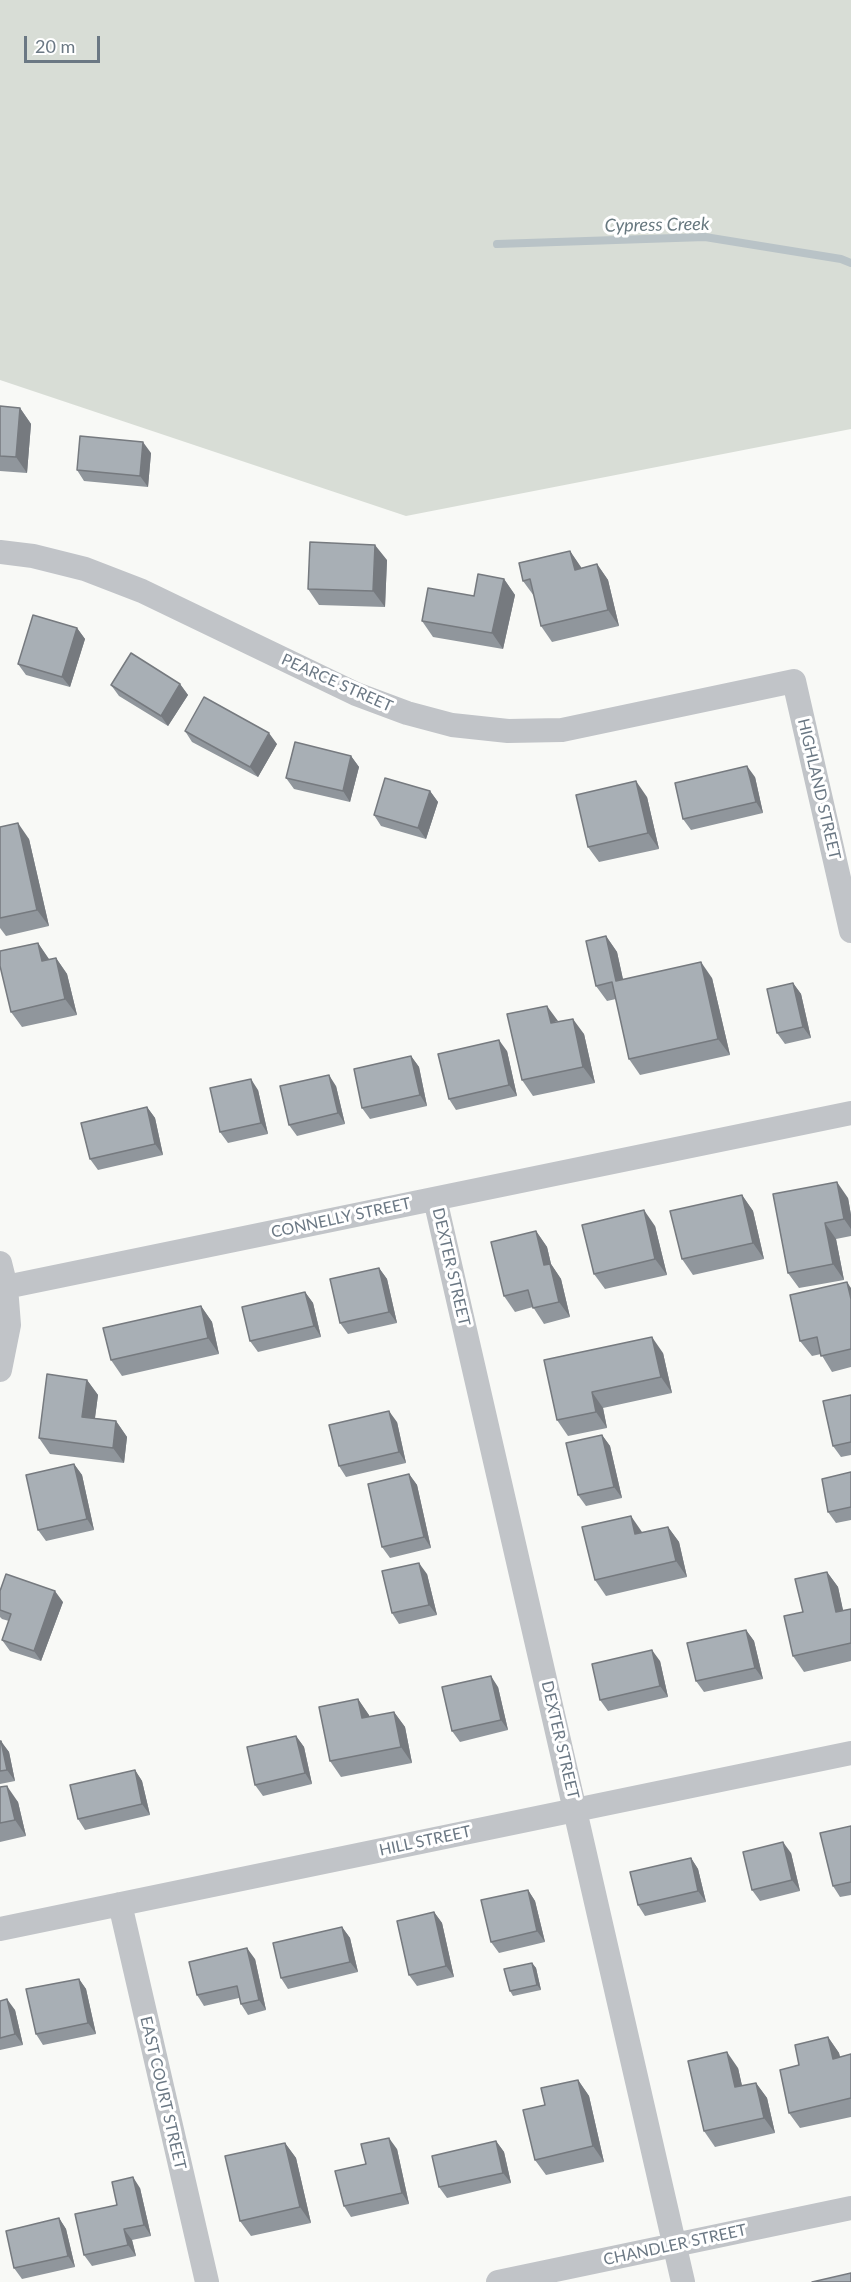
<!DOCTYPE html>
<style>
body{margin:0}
#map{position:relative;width:851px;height:2282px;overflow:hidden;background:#f8f9f6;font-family:Lato,sans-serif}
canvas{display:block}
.scale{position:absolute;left:24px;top:36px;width:76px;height:27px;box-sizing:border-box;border:3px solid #6b7884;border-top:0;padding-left:8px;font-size:18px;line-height:21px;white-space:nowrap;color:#6b7884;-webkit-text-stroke:4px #fff;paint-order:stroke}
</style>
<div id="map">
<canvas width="851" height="2282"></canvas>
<div class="scale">20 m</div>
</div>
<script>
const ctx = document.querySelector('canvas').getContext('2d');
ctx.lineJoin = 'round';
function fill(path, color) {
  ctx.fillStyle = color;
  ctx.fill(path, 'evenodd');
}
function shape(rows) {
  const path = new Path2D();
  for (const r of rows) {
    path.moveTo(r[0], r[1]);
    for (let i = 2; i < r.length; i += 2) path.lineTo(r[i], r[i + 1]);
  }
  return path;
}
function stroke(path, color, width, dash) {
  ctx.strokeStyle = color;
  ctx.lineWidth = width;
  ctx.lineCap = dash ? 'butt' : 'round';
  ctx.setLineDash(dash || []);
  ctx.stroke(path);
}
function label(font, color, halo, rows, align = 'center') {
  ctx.font = font + ' Lato,sans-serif';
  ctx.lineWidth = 6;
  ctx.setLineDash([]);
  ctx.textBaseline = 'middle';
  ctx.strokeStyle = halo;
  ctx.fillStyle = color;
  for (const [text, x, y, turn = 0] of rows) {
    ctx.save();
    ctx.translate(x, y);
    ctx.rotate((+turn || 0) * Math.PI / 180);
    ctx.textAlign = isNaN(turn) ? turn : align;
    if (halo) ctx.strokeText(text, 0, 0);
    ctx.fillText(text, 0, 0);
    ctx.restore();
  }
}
const green = shape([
 [0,0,851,0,851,429,406,516,0,380]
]);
const stream = shape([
 [497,244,705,237,841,259,851,263]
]);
const minor = shape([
 [0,552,33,556,85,569,142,591,356,694,407,713,452,725,508,731,562,730,794,681,851,931],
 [435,1199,683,2282],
 [0,1263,6,1287,9,1325,0,1370],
 [6,1287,851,1113],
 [120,1904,207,2282],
 [0,1929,851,1753],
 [498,2282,851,2208]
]);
const wall = shape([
 [0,406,20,408,31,424,27,473,0,471],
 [151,453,148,487,84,481,77,470],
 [570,551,581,568,597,564,608,580,619,626,552,642,541,626,534,596,523,581],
 [387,560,385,607,319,605,308,589],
 [504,579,515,595,503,649,433,637,422,621,474,596],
 [77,628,85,639,70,687,26,675,18,664],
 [180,684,188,695,168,726,119,696,111,685],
 [185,731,277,744,258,777,192,742],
 [351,756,359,767,350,802,294,789,286,778],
 [755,777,763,813,691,830,683,819],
 [430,791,438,802,426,839,381,826,374,815],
 [647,797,659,849,599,862,588,847],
 [0,827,29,839,49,926,6,936,0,928],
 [606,936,617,952,623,980,712,978,730,1055,640,1075,629,1059,616,999,607,1001,596,986],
 [38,943,49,960,56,958,67,974,77,1015,22,1027,11,1012],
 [793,983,801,994,811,1038,785,1044,777,1033],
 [558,1022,584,1034,595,1083,533,1096,522,1080],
 [507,1051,517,1096,456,1110,449,1099],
 [411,1056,419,1067,427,1106,370,1119,362,1108],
 [336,1086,345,1124,297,1136,289,1125],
 [258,1090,268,1134,228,1143,220,1132],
 [147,1107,155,1118,163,1155,98,1170,90,1159],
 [773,1194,848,1198,851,1215,851,1236,836,1239,844,1280,799,1288,788,1273],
 [742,1195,753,1211,764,1259,693,1275,682,1259],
 [655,1226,667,1275,605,1289,594,1274],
 [536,1231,547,1247,551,1264,561,1279,570,1317,544,1324,533,1307,515,1312,504,1296],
 [379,1268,387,1279,397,1323,348,1334,340,1323],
 [851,1288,851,1367,832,1372,821,1354,812,1356,800,1341],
 [305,1292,313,1303,321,1337,258,1352,250,1341],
 [201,1306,212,1322,219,1354,122,1376,111,1360],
 [663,1353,672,1393,603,1408,607,1428,568,1436,557,1420,544,1360],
 [87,1380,98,1395,95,1418,116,1421,127,1437,124,1463,50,1454,39,1438],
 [851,1395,851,1455,841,1457,833,1446],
 [397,1422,406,1463,346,1477,339,1466],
 [602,1435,610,1446,622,1498,586,1506,578,1495],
 [74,1464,82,1475,94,1530,46,1541,38,1530],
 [851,1472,851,1520,836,1523,828,1512],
 [409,1474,417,1485,431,1548,390,1558,382,1547],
 [668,1527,679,1542,687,1577,606,1596,595,1580,642,1532,642,1533],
 [827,1572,838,1587,843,1611,851,1609,851,1661,804,1672,793,1656,803,1612],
 [427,1574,437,1615,399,1624,392,1613],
 [0,1591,63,1602,41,1661,10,1651,2,1640,9,1621,2,1619,0,1617],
 [746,1630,754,1641,763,1679,704,1692,696,1681],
 [660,1661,668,1697,608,1711,600,1700],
 [498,1687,508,1730,460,1742,452,1731],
 [358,1699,370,1717,394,1712,405,1727,412,1763,341,1777,330,1761],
 [296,1736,304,1747,312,1784,263,1796,255,1785],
 [0,1741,9,1752,15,1781,0,1784],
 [135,1770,142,1781,150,1815,85,1830,78,1819],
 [0,1787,18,1802,26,1836,0,1842],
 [851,1826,851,1895,840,1897,833,1886],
 [791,1853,800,1891,760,1901,752,1890],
 [691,1858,698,1869,706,1902,645,1916,638,1905],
 [528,1890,535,1901,545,1942,499,1953,491,1942],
 [434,1912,442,1923,454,1977,417,1986,409,1975],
 [342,1927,350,1938,358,1972,288,1989,281,1978],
 [255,1959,266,2010,248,2015,241,2004,239,1998,204,2006,197,1995],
 [532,1963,536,1968,541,1990,513,1996,510,1991],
 [79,1979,86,1989,96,2034,43,2045,36,2034],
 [0,2001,15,2010,23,2045,0,2050],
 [828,2037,839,2053,840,2057,851,2054,851,2117,800,2128,789,2113,799,2065],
 [738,2068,742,2086,756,2083,767,2098,775,2133,715,2147,704,2131],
 [578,2080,589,2096,604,2162,546,2175,535,2160,545,2105],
 [496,2141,504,2152,511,2183,447,2198,439,2187],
 [285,2143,296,2158,311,2223,251,2236,240,2221],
 [397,2149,409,2204,351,2217,344,2206,366,2164],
 [140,2188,151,2236,132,2240,136,2256,92,2266,84,2255,117,2205],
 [59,2218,66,2229,75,2267,22,2279,14,2268]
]);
const shadedWall = shape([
 [20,408,31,424,27,473,16,457],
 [143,442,151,453,148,487,140,476],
 [375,545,387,560,385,607,373,591],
 [570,551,581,567,586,586,575,570],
 [597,564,608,580,619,626,608,610],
 [504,579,515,595,503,649,492,633],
 [77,628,85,639,70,687,62,677],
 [180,684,188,695,168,726,161,716],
 [269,733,277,744,258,777,250,767],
 [351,756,359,767,350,802,343,791],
 [747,766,755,777,763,813,756,802],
 [636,781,647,797,659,849,648,833],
 [430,791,438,802,426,839,418,828],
 [18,823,29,839,49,926,37,910],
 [606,936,617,952,627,997,616,981],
 [38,943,49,959,53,977,42,961],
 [56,958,67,974,77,1015,65,999],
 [701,962,712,978,730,1055,718,1039],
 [793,983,801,994,811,1038,803,1027],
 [547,1006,558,1021,551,1023],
 [573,1019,584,1034,595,1083,583,1067],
 [499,1040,507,1051,517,1096,509,1085],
 [411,1056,419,1067,427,1106,420,1095],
 [329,1075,336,1086,345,1124,338,1113],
 [251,1079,258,1090,268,1134,261,1123],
 [147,1107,155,1118,163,1155,155,1144],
 [837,1182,848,1198,851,1215,851,1229,844,1219],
 [742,1195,753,1211,764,1259,753,1243],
 [644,1210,655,1226,667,1275,655,1259],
 [825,1223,836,1239,844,1280,833,1264],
 [536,1231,547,1247,551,1264,561,1279,570,1317,559,1302,544,1265],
 [379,1268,387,1279,397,1323,389,1312],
 [847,1282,851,1288,851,1299],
 [305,1292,313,1303,321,1337,314,1326],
 [201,1306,212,1322,219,1354,208,1338],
 [652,1337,663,1353,672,1393,661,1377],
 [87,1380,98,1395,93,1432,82,1417],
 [592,1392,603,1408,607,1428,596,1412],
 [389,1411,397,1422,406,1463,399,1452],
 [116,1421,127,1437,124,1463,113,1448],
 [602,1435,610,1446,622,1498,614,1487],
 [74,1464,82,1475,94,1530,87,1519],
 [409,1474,417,1485,431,1548,424,1537],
 [631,1516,642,1532,646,1550,635,1534],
 [668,1527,679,1542,687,1577,676,1561],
 [419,1563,427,1574,437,1615,429,1605],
 [827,1572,838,1587,847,1628,836,1612],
 [55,1591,63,1602,41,1661,34,1651],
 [746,1630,754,1641,763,1679,755,1668],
 [652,1650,660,1661,668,1697,660,1686],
 [491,1676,498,1687,508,1730,501,1720],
 [358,1699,369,1715,373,1734,362,1718],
 [394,1712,405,1727,412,1763,401,1747],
 [296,1736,304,1747,312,1784,305,1773],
 [1,1741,9,1752,15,1781,7,1770],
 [135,1770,142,1781,150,1815,142,1804],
 [7,1786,18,1802,26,1836,15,1820],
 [783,1842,791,1853,800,1891,792,1880],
 [691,1858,698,1869,706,1902,698,1891],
 [528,1890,535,1901,545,1942,537,1931],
 [434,1912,442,1923,454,1977,446,1966],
 [342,1927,350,1938,358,1972,350,1962],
 [247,1948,255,1959,266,2010,259,2000],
 [532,1963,536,1968,541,1990,537,1985],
 [79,1979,86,1989,96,2034,88,2023],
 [7,1999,15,2010,23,2045,15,2034],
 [828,2037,839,2053,844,2074,833,2059],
 [727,2052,738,2068,746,2103,735,2087],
 [578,2080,589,2096,604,2162,593,2146],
 [756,2083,767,2098,775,2133,764,2118],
 [389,2138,397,2149,409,2204,402,2193],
 [496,2141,504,2152,511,2183,503,2173],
 [285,2143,296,2158,311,2223,300,2207],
 [133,2177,140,2188,151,2236,144,2225],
 [59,2218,66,2229,75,2267,68,2256],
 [124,2229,132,2240,136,2256,128,2245]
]);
const building = shape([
 [0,406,20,408,16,457,0,456,0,406],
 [80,436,143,442,140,476,77,470,80,436],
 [310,542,375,545,373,591,308,589,310,542],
 [570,551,575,570,597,564,608,610,541,626,530,579,523,581,519,563,570,551],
 [478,574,504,579,492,633,422,621,428,588,474,596,478,574],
 [33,615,77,628,62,677,18,664,33,615],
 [131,653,180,684,161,716,111,685,131,653],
 [204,697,269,733,250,767,185,731,204,697],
 [295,742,351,756,343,791,286,778,295,742],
 [747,766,756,802,683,819,675,783,747,766],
 [385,778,430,791,418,828,374,815,385,778],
 [636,781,648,833,588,847,576,795,636,781],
 [18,823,37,910,0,918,0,827,18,823],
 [606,936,616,981,701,962,718,1039,629,1059,612,982,596,986,586,941,606,936],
 [38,943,42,961,56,958,65,999,11,1012,0,966,0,951,38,943],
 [793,983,803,1027,777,1033,767,989,793,983],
 [547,1006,551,1023,573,1019,583,1067,522,1080,507,1014,547,1006],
 [499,1040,509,1085,449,1099,438,1054,499,1040],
 [411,1056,420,1095,362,1108,354,1069,411,1056],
 [329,1075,338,1113,289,1125,280,1086,329,1075],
 [251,1079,261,1123,220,1132,210,1088,251,1079],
 [147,1107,155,1144,90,1159,81,1123,147,1107],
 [837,1182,844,1219,825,1223,833,1264,788,1273,773,1194,837,1182],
 [742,1195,753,1243,682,1259,670,1211,742,1195],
 [644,1210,655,1259,594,1274,582,1225,644,1210],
 [536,1231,544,1265,550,1264,559,1302,533,1308,528,1290,504,1296,491,1242,536,1231],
 [379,1268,389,1312,340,1323,330,1279,379,1268],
 [847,1282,851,1299,851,1349,821,1356,817,1337,800,1341,790,1295,847,1282],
 [305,1292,314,1326,250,1341,242,1307,305,1292],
 [201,1306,208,1338,111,1360,103,1328,201,1306],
 [652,1337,661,1377,592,1392,596,1412,557,1420,544,1360,652,1337],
 [47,1374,87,1380,82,1417,116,1421,113,1448,39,1438,47,1374],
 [851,1395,851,1442,833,1446,823,1401,851,1395],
 [389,1411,399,1452,339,1466,329,1425,389,1411],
 [602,1435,614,1487,578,1495,566,1443,602,1435],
 [74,1464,87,1519,38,1530,26,1475,74,1464],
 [851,1472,851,1507,828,1512,822,1479,851,1472],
 [409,1474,424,1537,382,1547,368,1484,409,1474],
 [631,1516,635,1534,668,1527,676,1561,595,1580,582,1527,631,1516],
 [419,1563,429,1605,392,1613,382,1571,419,1563],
 [827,1572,836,1612,851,1609,851,1643,793,1656,784,1616,803,1612,795,1579,827,1572],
 [6,1574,55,1591,34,1651,2,1640,11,1614,0,1610,0,1591,6,1574],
 [746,1630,755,1668,696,1681,687,1643,746,1630],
 [652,1650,660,1686,600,1700,592,1664,652,1650],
 [491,1676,501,1720,452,1731,442,1687,491,1676],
 [358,1699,362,1718,394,1712,401,1747,330,1761,319,1707,358,1699],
 [296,1736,305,1773,255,1785,247,1747,296,1736],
 [0,1741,1,1741,7,1770,0,1771,0,1741],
 [135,1770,142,1804,78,1819,70,1785,135,1770],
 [7,1786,15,1820,0,1823,0,1787,7,1786],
 [851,1826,851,1882,833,1886,820,1833,851,1826],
 [783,1842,792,1880,752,1890,743,1852,783,1842],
 [691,1858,698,1891,638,1905,630,1872,691,1858],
 [528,1890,537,1931,491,1942,481,1900,528,1890],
 [434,1912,446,1966,409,1975,397,1921,434,1912],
 [342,1927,350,1962,281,1978,273,1943,342,1927],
 [247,1948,259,2000,241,2004,237,1986,197,1995,189,1962,247,1948],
 [532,1963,537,1985,510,1991,504,1969,532,1963],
 [79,1979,88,2023,36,2034,26,1989,79,1979],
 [7,1999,15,2034,0,2038,0,2001,7,1999],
 [828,2037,833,2059,851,2054,851,2098,789,2113,780,2070,799,2065,795,2045,828,2037],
 [727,2052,735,2087,756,2083,764,2118,704,2131,688,2061,727,2052],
 [578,2080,593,2146,535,2160,523,2110,545,2105,541,2088,578,2080],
 [389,2138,402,2193,344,2206,335,2171,366,2164,361,2144,389,2138],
 [496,2141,503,2173,439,2187,432,2156,496,2141],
 [285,2143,300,2207,240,2221,225,2156,285,2143],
 [133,2177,144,2225,124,2229,128,2245,84,2255,75,2214,117,2205,112,2182,133,2177],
 [59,2218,68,2256,14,2268,6,2231,59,2218],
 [851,2273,851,2282,812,2282,851,2273]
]);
const streetNames = [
 ["PEARCE STREET",337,683,24],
 ["HIGHLAND STREET",819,789,77],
 ["CONNELLY STREET",341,1218,-12],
 ["DEXTER STREET",451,1267,77],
 ["DEXTER STREET",560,1740,77],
 ["HILL STREET",425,1841,-12],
 ["EAST COURT STREET",163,2093,77],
 ["CHANDLER STREET",675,2245,-12]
];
const waterNames = [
 ["Cypress Creek",657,225,-1]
];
fill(green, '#d8ddd6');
stroke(stream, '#b9c3c7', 8);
stroke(minor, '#c1c4c8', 24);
fill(wall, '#90969c');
fill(shadedWall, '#767a7f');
fill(building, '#a8afb5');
stroke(building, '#767a7f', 1.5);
label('16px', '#6b7884', '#fff', streetNames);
label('italic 18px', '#67787f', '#fff', waterNames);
</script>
